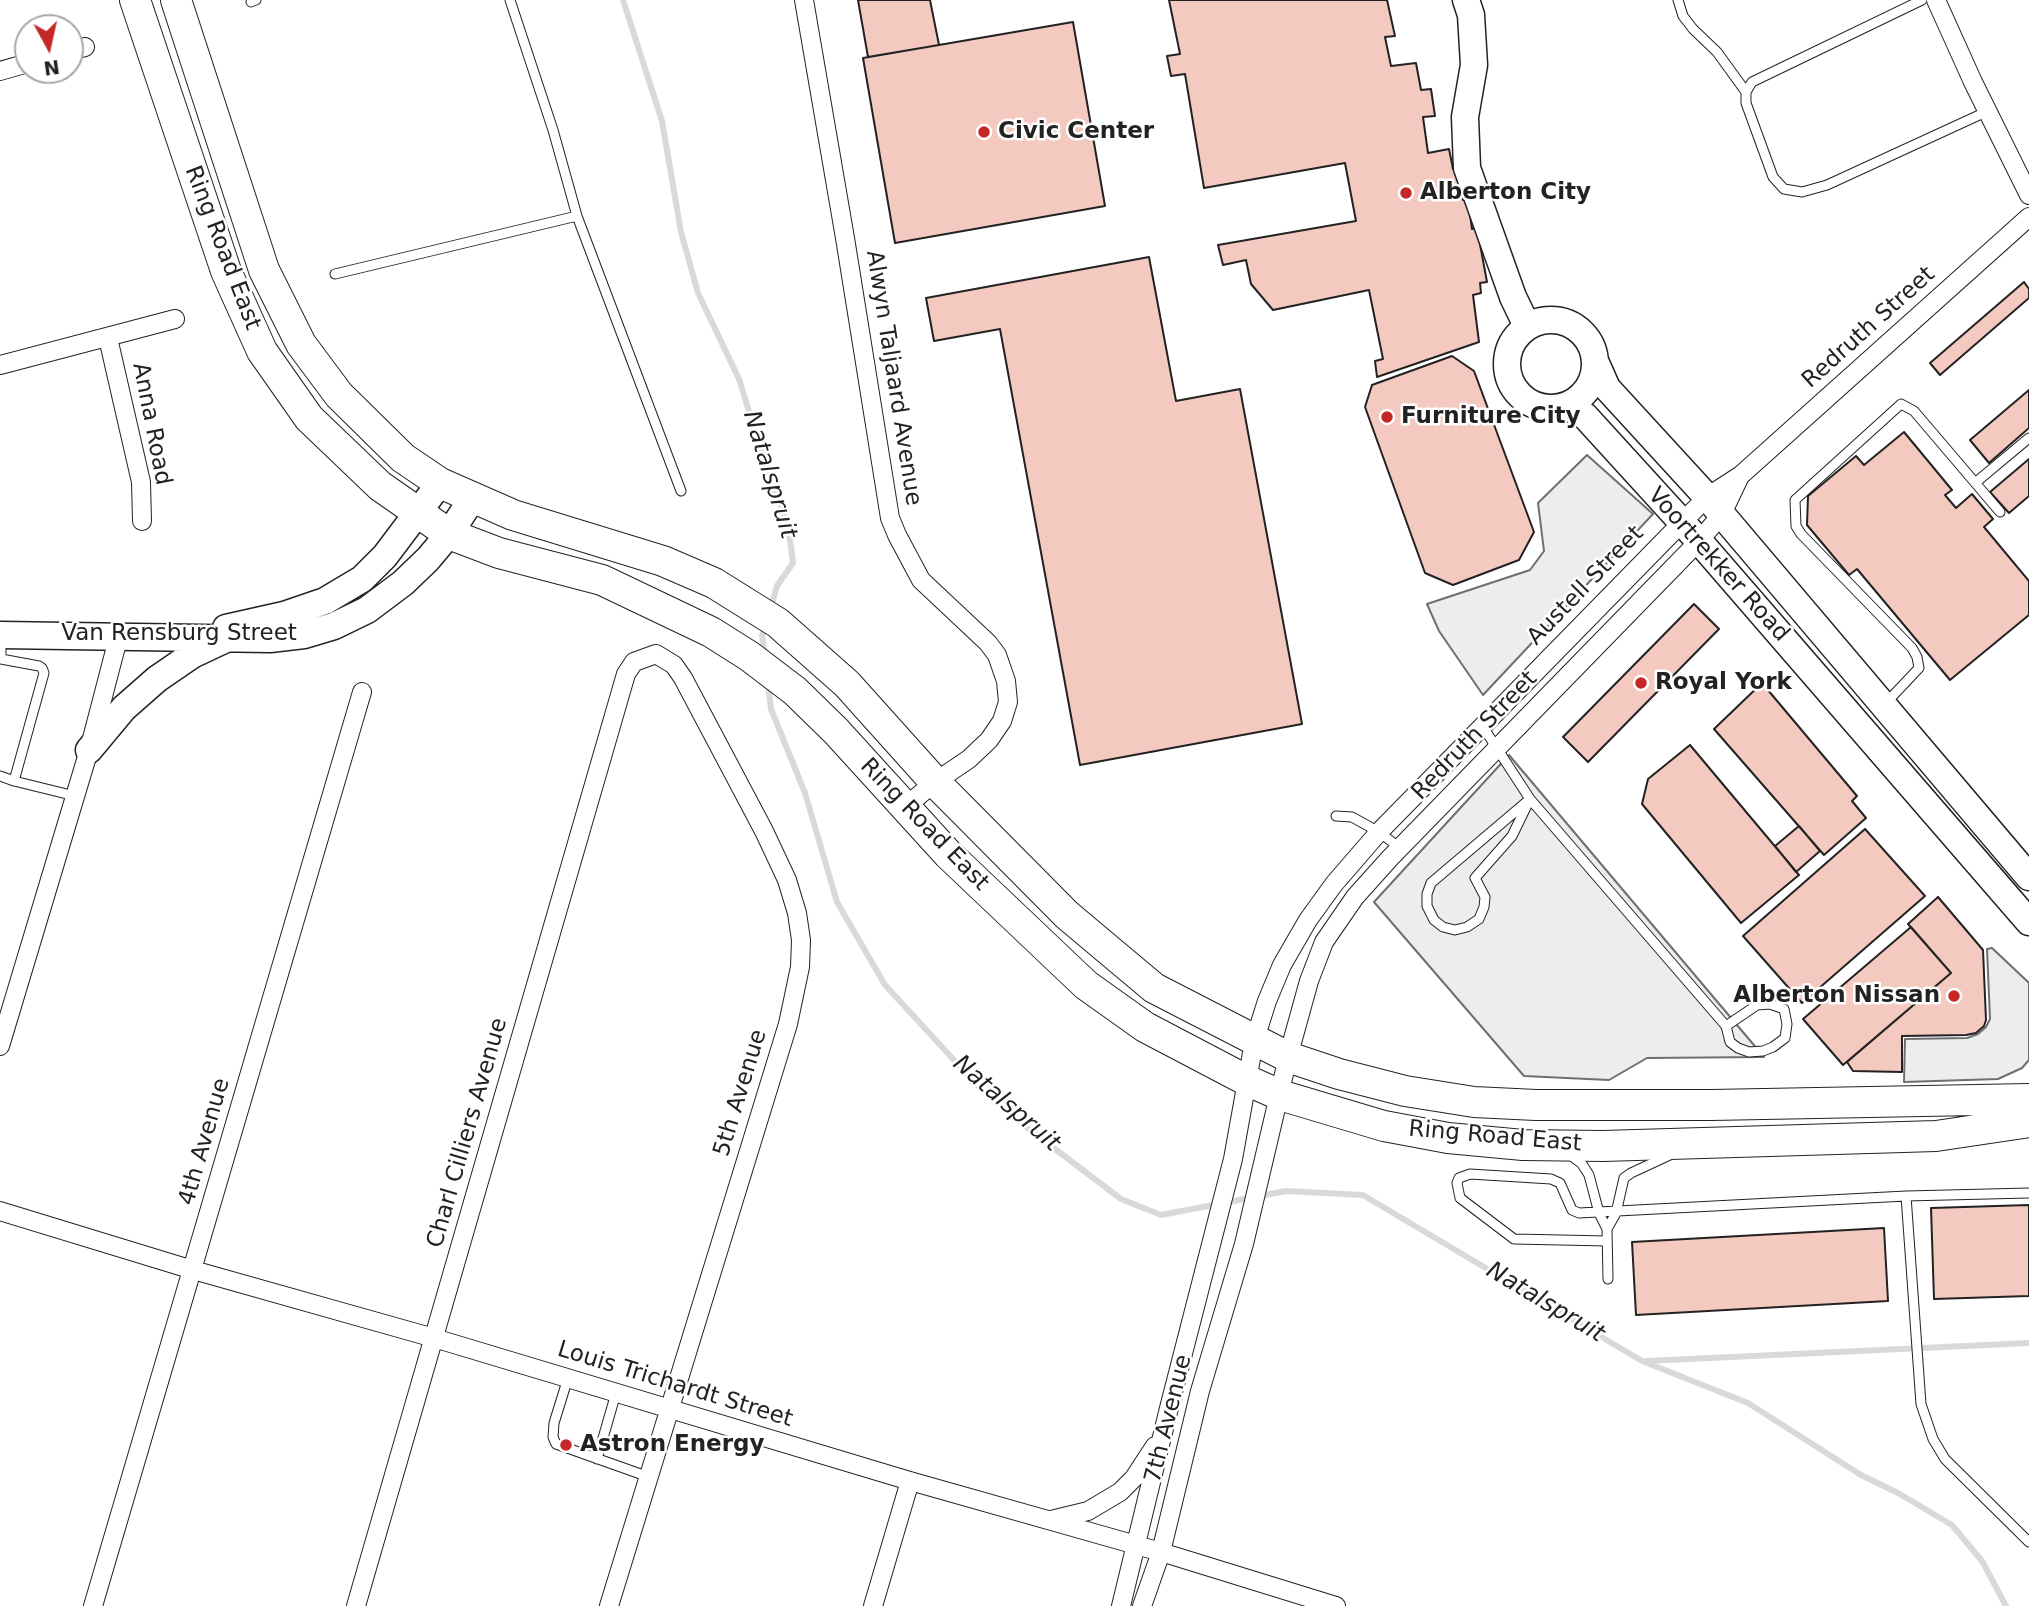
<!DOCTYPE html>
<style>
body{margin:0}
#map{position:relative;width:2029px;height:1606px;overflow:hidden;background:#fff;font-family:"DejaVu Sans",sans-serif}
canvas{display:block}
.north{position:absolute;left:14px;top:14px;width:70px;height:70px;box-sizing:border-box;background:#fff;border:2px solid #a7a7a7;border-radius:50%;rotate:172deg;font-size:19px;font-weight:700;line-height:28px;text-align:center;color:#222}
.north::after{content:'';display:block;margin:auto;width:24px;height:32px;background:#c62828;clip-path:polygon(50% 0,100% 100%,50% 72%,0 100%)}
</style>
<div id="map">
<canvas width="2029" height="1606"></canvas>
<div class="north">N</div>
</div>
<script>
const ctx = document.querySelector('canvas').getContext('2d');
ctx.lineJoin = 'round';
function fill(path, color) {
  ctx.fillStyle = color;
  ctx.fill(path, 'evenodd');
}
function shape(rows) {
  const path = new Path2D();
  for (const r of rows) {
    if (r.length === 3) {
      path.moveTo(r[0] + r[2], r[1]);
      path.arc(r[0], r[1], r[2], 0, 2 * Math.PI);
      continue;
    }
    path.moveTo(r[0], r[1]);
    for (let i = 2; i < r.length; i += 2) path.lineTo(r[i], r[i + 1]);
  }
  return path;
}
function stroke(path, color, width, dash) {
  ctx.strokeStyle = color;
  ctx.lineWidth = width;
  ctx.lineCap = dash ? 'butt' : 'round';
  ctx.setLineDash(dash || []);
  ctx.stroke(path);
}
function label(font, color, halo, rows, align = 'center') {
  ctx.font = font + ' "DejaVu Sans",sans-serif';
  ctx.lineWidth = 5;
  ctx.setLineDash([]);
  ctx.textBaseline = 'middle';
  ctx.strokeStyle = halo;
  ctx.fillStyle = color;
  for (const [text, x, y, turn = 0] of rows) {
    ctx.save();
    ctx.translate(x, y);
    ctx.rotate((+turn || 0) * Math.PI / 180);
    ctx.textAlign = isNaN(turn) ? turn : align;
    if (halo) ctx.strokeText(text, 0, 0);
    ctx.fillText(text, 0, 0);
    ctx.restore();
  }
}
const parking = shape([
 [1587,455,1653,514,1483,695,1439,631,1427,604,1530,570,1544,551,1538,503,1587,455],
 [1509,755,1764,1057,1647,1058,1609,1080,1524,1076,1374,902,1509,755],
 [1992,948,2029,983,2029,1060,2022,1068,1998,1079,1904,1082,1905,1039,1967,1038,1978,1034,1986,1027,1990,1019,1987,949,1992,948]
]);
const stream = shape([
 [623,0,662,121,681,232,698,293,739,379,768,473,788,525,793,563,777,586,771,607],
 [765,655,762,635,766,624],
 [768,683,771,709,805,793,837,902,885,985,977,1085,1026,1127,1121,1199,1161,1215,1286,1191,1363,1195,1642,1361,1748,1403,1861,1475,1898,1493,1952,1525,1982,1561,2006,1606],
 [1646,1361,2029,1343]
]);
const building = shape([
 [858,0,930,0,939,45,868,57,858,0],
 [1169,0,1387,0,1395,36,1385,37,1391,66,1416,63,1421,90,1431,89,1435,116,1423,117,1428,153,1449,149,1453,169,1457,169,1463,200,1468,199,1472,229,1477,228,1487,282,1480,283,1481,293,1473,295,1479,342,1377,377,1375,361,1383,359,1369,290,1273,310,1251,284,1246,260,1223,265,1218,245,1356,221,1345,163,1204,188,1185,74,1171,76,1167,56,1180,54,1169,0],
 [1073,22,1105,206,895,243,863,58,1073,22],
 [1149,257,1176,401,1240,389,1302,724,1080,765,1000,329,934,341,926,298,1149,257],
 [2024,282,2029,289,2029,298,1940,375,1930,363,2024,282],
 [1452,356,1474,371,1534,532,1519,560,1453,585,1425,573,1365,407,1372,385,1452,356],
 [2029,390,2029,428,1989,463,1970,440,2029,390],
 [1904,432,1952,490,1945,495,1956,508,1972,494,1993,519,1984,527,2029,581,2029,615,1950,680,1857,569,1849,575,1807,525,1808,496,1856,456,1864,465,1904,432],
 [2029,459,2029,496,2009,513,1990,492,2029,459],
 [1694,604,1719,629,1588,762,1563,737,1694,604],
 [1762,683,1857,796,1852,801,1866,818,1824,855,1714,729,1762,683],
 [1690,745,1799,875,1741,923,1642,804,1648,779,1690,745],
 [1799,826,1820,851,1796,872,1775,846,1799,826],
 [1865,829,1925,896,1802,1003,1743,936,1865,829],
 [1938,897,1983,950,1986,1020,1984,1026,1976,1033,1966,1035,1902,1036,1902,1072,1853,1071,1847,1062,1951,973,1908,924,1938,897],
 [1911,927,1951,973,1843,1065,1803,1019,1911,927],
 [2029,1205,2029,1296,1934,1299,1931,1208,2029,1205],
 [1884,1228,1888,1301,1636,1315,1632,1242,1884,1228]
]);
const lane = shape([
 [1678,0,1683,16,1693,29,1717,52,1746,92],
 [1922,0,1752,82,1746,92,1746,103,1773,177,1784,189,1802,192,1827,185,1988,111],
 [251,2,256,0],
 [577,216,681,491],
 [335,274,577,216,553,130,510,0],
 [1975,483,2029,438],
 [1,636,1,659,39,666,42,668,44,673,14,781,75,796],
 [1885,704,1919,668,1917,657,1912,648,1801,534,1796,526,1795,500,1901,404,1914,411,2000,512],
 [1483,727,1530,799,1726,1026,1730,1042,1738,1048,1749,1052,1763,1051,1773,1047,1785,1038,1787,1024,1784,1009,1770,1004,1757,1005,1726,1026],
 [0,776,14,781],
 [1530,799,1512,836,1475,878,1485,897,1484,907,1479,919,1467,927,1455,930,1443,927,1434,920,1427,906,1427,894,1431,883,1530,799],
 [1336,816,1352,817,1379,832,1400,848],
 [1569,1154,1582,1164,1589,1175,1599,1213,1607,1229,1608,1279],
 [1906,1196,2029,1193],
 [1607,1229,1616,1213,1624,1178,1631,1173,1672,1154],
 [1607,1241,1514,1239,1460,1198,1457,1183,1459,1178,1470,1174,1551,1179,1560,1183,1572,1210,1579,1213,1906,1196,1921,1404,1933,1439,1945,1459,2029,1542],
 [568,1378,554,1423,553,1437,556,1444,649,1477],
 [597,1459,616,1393]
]);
const street = shape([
 [804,0,845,238,890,518,897,535,921,580,988,643,997,655,1006,681,1008,702,1002,721,989,740,969,759,935,782,905,807],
 [1936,0,1973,82,2029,195],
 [70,51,85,47],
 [0,71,28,63],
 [108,338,141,482,142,521],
 [0,365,175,319],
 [0,1046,89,750,119,635],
 [0,1211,193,1270,434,1338,910,1481,1161,1552,1336,1606],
 [1051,1520,1088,1511,1120,1492,1134,1478,1155,1446],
 [93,1606,362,692],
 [356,1606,626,674,634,662,656,654,674,665,683,678,764,831,787,880,797,913,801,940,800,967,788,1024,609,1606],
 [873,1606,910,1481],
 [1121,1606,1169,1408,1233,1159,1254,1042,1267,1001,1282,965,1308,920,1334,884,1379,832,1707,497,1741,475,2029,217],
 [1142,1606,1161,1552,1200,1391,1244,1244,1288,1057,1309,981,1324,942,1355,897,1390,858,1699,541,1722,514,1740,476]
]);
const secondary = shape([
 [1466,0,1471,15,1474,65,1465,117,1467,168,1513,297,1527,326],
 [1551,364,44],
 [1595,361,1607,388,1707,497,2029,877],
 [1566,406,1585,416,1699,541,2029,922],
 [226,628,284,615,325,601,362,579,385,556,440,483],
 [0,635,270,639,304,635,334,626,367,610,403,583,428,559,449,534,472,499],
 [89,750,124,708,157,679,192,655,226,639]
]);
const primary = shape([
 [135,0,226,271,262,351,309,418,380,486,449,534,499,553,602,580,711,632,749,656,795,691,836,731,948,854,1086,985,1145,1027,1246,1080,1280,1095,1384,1126,1448,1138,1523,1145,1603,1146,1936,1136,2029,1122],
 [176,0,264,270,301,344,339,395,403,458,440,483,513,515,663,561,714,583,778,623,847,684,935,782,1067,915,1154,988,1288,1057,1339,1074,1405,1091,1474,1102,1536,1105,1711,1105,2029,1099]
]);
const markers = [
 [984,132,7,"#c62828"],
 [1406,193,7,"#c62828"],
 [1387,417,7,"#c62828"],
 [1641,683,7,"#c62828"],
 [1954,996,7,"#c62828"],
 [566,1445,7,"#c62828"]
];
const poiNames = [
 ["Civic Center",998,132],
 ["Alberton City",1420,193],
 ["Furniture City",1401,417],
 ["Royal York",1655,683],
 ["Alberton Nissan",1940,996,"right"],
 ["Astron Energy",580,1445]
];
const streetNames = [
 ["Ring Road East",222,248,69],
 ["Redruth Street",1869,328,-42],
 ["Alwyn Taljaard Avenue",893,378,81],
 ["Anna Road",151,424,79],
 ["Voortrekker Road",1718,565,48],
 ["Austell Street",1586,586,-46],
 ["Van Rensburg Street",179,634],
 ["Redruth Street",1475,736,-46],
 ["Ring Road East",924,825,46],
 ["5th Avenue",741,1093,-73],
 ["Charl Cilliers Avenue",468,1133,-74],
 ["Ring Road East",1495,1137,5],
 ["4th Avenue",205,1142,-74],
 ["Louis Trichardt Street",675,1385,17],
 ["7th Avenue",1169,1419,-76]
];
const waterNames = [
 ["Natalspruit",769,475,73],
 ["Natalspruit",1006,1104,41],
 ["Natalspruit",1545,1303,31]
];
fill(parking, '#ededed');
stroke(parking, '#6f6f6f', 2);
stroke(stream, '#d9d9d9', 6);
fill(building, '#f3c9c0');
stroke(building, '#222', 2);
stroke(lane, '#222', 11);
stroke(street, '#222', 20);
stroke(secondary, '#222', 29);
stroke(primary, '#222', 32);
stroke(lane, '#fff', 9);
stroke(street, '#fff', 18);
stroke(secondary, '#fff', 26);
stroke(primary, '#fff', 30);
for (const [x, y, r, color] of markers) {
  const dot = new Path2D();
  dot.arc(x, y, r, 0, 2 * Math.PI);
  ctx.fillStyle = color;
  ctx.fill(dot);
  stroke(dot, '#fff', 2.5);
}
label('bold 23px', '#222', '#fff', poiNames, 'left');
label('23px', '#222', '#fff', streetNames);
label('italic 24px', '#222', '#fff', waterNames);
</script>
